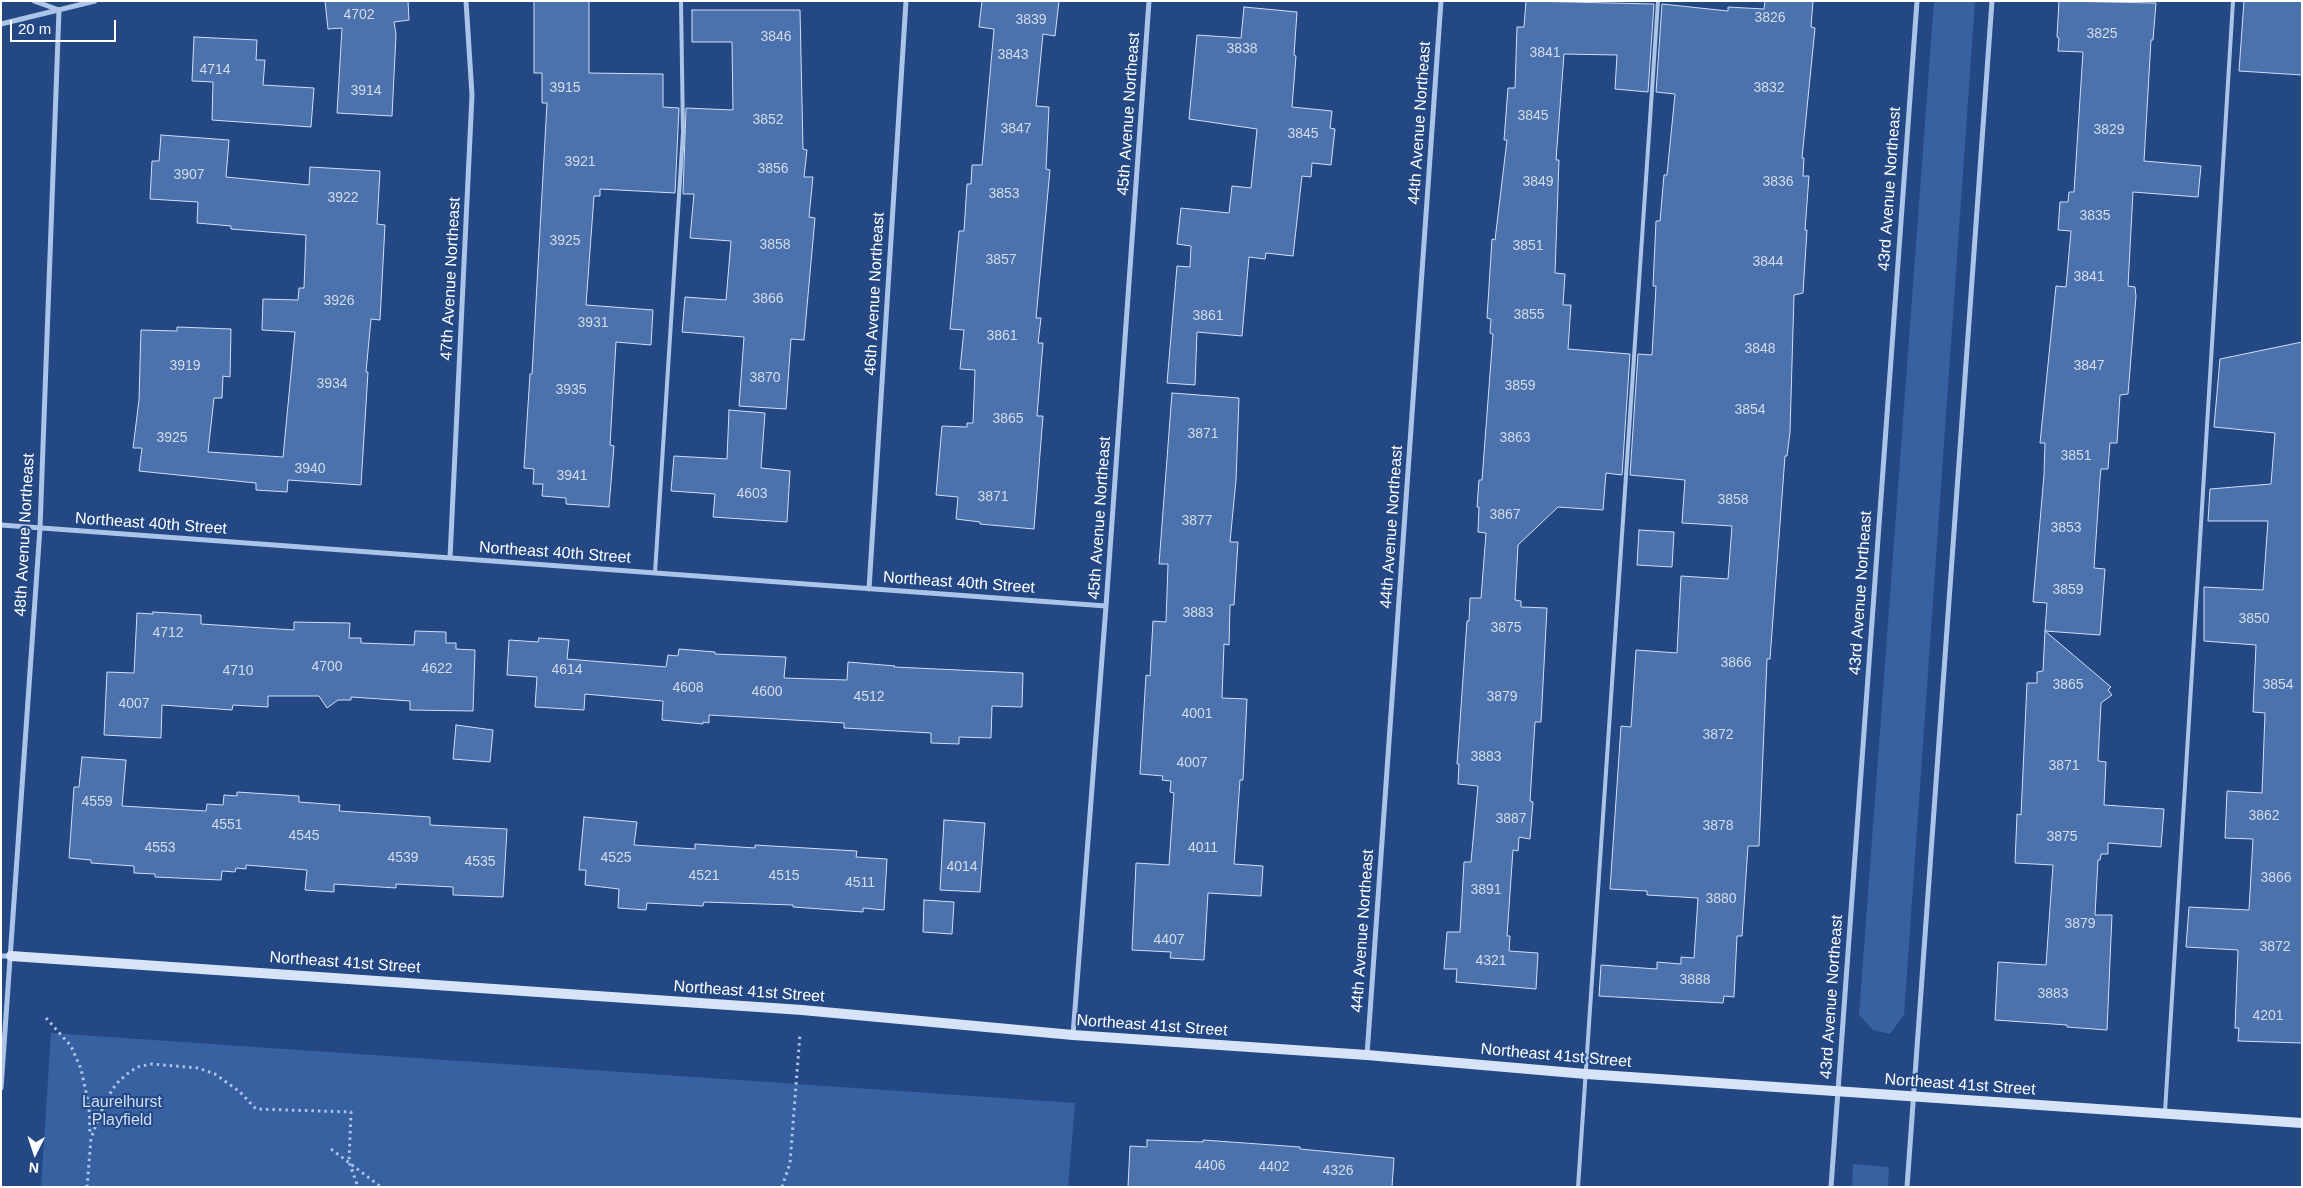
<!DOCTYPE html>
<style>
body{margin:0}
#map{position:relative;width:2303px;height:1188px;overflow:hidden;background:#234884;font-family:Helvetica,sans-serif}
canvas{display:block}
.frame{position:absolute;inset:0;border:2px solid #fff;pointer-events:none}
.north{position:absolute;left:10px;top:1128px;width:50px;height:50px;-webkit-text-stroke:4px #234884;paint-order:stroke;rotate:184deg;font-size:14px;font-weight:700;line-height:20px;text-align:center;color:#fff}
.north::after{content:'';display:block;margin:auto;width:18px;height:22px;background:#fff;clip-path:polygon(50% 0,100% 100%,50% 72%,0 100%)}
.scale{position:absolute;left:10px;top:20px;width:106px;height:22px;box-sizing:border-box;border:2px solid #fff;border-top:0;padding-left:6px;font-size:15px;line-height:18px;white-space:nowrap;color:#fff;-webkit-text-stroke:4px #234884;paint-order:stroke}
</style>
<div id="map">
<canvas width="2303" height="1188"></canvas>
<div class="frame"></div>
<div class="north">N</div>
<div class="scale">20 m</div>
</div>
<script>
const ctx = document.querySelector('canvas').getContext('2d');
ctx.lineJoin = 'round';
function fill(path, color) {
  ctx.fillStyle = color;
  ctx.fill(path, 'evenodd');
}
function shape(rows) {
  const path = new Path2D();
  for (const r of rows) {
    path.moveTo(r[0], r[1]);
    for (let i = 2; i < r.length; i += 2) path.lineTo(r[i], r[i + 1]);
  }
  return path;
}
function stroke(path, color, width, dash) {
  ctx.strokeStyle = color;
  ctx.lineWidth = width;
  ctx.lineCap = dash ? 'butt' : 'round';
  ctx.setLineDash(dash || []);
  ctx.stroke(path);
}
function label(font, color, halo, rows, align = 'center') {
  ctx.font = font + ' Helvetica,sans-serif';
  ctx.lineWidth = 4;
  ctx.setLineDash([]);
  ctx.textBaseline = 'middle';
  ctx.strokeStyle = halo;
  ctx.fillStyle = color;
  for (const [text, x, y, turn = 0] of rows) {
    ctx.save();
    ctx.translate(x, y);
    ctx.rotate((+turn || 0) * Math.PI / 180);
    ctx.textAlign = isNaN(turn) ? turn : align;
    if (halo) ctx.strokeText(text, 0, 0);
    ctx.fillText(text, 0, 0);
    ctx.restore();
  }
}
const green = shape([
 [1934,1,1975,1,1904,1015,1890,1034,1873,1030,1859,1015],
 [51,1033,1075,1103,1068,1187,41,1187],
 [1853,1164,1889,1167,1888,1187,1852,1187]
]);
const building = shape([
 [325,1,408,1,409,20,394,22,396,34,392,116,337,113,342,28,328,29,325,1],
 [534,1,589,1,589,73,663,74,663,107,679,108,675,193,600,189,600,196,594,196,586,305,653,310,651,345,616,342,610,445,614,446,609,507,566,504,566,498,542,496,543,484,533,484,534,469,524,468,530,374,532,374,547,103,542,103,542,73,534,73,534,1],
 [982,1,1059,1,1055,36,1043,34,1036,106,1049,107,1046,169,1050,170,1036,318,1041,318,1038,343,1043,343,1037,416,1043,416,1034,529,980,524,980,522,956,519,958,497,936,495,942,426,967,427,967,423,973,423,975,370,960,369,964,330,950,329,959,231,964,231,967,184,971,184,972,165,982,165,994,29,979,27,982,1],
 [1526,1,1654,4,1648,92,1615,89,1617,55,1564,54,1556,160,1559,160,1555,273,1565,274,1563,305,1571,305,1568,349,1630,354,1622,475,1606,473,1603,510,1558,507,1518,545,1515,600,1521,601,1521,607,1547,608,1541,722,1535,722,1530,801,1533,802,1530,839,1519,837,1518,851,1513,850,1507,936,1510,936,1509,951,1538,953,1536,989,1456,982,1457,969,1444,969,1447,932,1460,932,1464,862,1471,862,1478,786,1458,784,1459,764,1457,764,1467,621,1469,621,1470,598,1481,598,1486,533,1478,532,1479,507,1477,507,1479,480,1482,480,1493,334,1490,333,1491,319,1487,318,1492,239,1495,240,1507,140,1504,140,1508,88,1515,88,1517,27,1524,27,1526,1],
 [1765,1,1813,1,1811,27,1815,28,1802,158,1804,158,1803,176,1809,176,1805,230,1807,230,1803,293,1794,295,1790,432,1787,456,1785,456,1770,659,1767,659,1759,846,1748,846,1742,936,1737,936,1734,997,1724,996,1723,1003,1599,996,1601,965,1657,969,1657,962,1681,964,1681,957,1694,958,1698,898,1647,895,1647,891,1610,889,1621,726,1631,727,1636,650,1677,653,1681,576,1728,579,1732,526,1682,523,1685,480,1630,475,1638,354,1652,355,1656,286,1653,286,1656,221,1660,221,1664,175,1667,175,1675,94,1656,92,1662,4,1728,11,1728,7,1764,9,1765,1],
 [2059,1,2156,3,2153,40,2151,40,2144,161,2201,166,2198,197,2133,192,2128,286,2135,287,2136,296,2128,394,2120,395,2117,443,2110,443,2108,469,2101,469,2100,479,2094,568,2105,569,2100,635,2045,631,2047,603,2033,602,2044,475,2045,443,2040,443,2056,286,2066,287,2071,231,2058,230,2060,202,2068,202,2069,192,2074,192,2083,52,2058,51,2059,38,2057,37,2059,1],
 [2244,1,2302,1,2302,75,2239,71,2244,1],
 [1244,7,1297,12,1294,55,1296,56,1292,107,1332,111,1330,128,1335,129,1331,165,1312,163,1311,177,1302,176,1293,256,1266,253,1265,259,1249,257,1242,336,1197,332,1195,385,1167,383,1177,266,1190,267,1191,246,1177,244,1181,208,1229,213,1232,186,1251,188,1257,129,1189,119,1197,35,1241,38,1244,7],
 [692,10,800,10,803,149,807,150,804,177,813,177,809,217,815,218,804,340,791,339,786,409,739,406,744,337,682,332,685,297,726,300,731,241,690,238,694,194,683,194,686,108,733,110,732,42,692,42,692,10],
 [194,37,257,40,256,60,265,60,263,85,314,88,311,127,212,120,213,82,192,81,194,37],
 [161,135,229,140,226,177,309,185,310,167,380,171,377,224,385,225,380,320,371,319,366,372,368,372,361,485,288,480,287,492,256,490,256,483,139,471,142,448,133,448,139,400,141,330,177,331,177,327,231,329,230,377,223,376,222,398,214,398,208,452,283,457,295,332,262,330,263,299,298,300,299,288,304,288,306,235,231,229,231,226,197,223,198,202,150,199,152,161,159,161,161,135],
 [2302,342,2302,1043,2238,1041,2239,1028,2235,1028,2238,950,2186,947,2189,907,2249,910,2253,839,2225,838,2227,791,2262,793,2265,713,2253,712,2256,645,2204,641,2204,587,2263,590,2268,521,2208,521,2210,489,2271,484,2275,433,2214,427,2220,359,2302,342],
 [1172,393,1239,398,1236,480,1230,542,1238,542,1234,605,1230,605,1229,645,1224,644,1222,698,1247,699,1243,780,1240,780,1234,864,1263,866,1261,896,1208,893,1204,960,1170,958,1171,952,1132,950,1136,863,1169,865,1174,793,1170,792,1171,781,1162,780,1163,776,1140,774,1146,675,1150,676,1153,621,1166,622,1168,564,1159,564,1172,393],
 [729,410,765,413,761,468,790,471,787,522,713,517,715,494,671,491,674,456,727,459,729,410],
 [1639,530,1674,532,1672,567,1637,565,1639,530],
 [153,612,201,615,201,624,294,630,294,622,350,623,349,638,361,638,361,643,414,645,415,631,446,632,446,643,456,643,456,649,475,650,473,711,410,710,410,701,351,697,351,700,338,700,327,708,319,696,268,696,268,707,233,705,232,710,162,705,161,738,104,735,107,672,134,673,137,613,153,614,153,612],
 [2045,631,2111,687,2108,690,2112,695,2101,703,2098,761,2106,762,2104,805,2164,809,2161,847,2108,843,2108,854,2101,854,2100,860,2098,860,2095,915,2112,915,2107,1030,2067,1027,2067,1025,1995,1020,1998,962,2046,965,2053,865,2015,863,2017,814,2021,815,2027,683,2037,683,2037,672,2043,671,2045,631],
 [539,638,569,640,567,659,666,667,668,655,678,656,679,649,715,652,715,654,786,657,784,678,847,680,848,662,895,666,894,667,1023,673,1022,707,992,706,991,738,959,737,959,744,931,743,931,733,844,728,844,723,709,715,709,723,703,722,703,724,662,720,663,701,585,694,584,710,535,707,537,677,507,675,509,640,538,642,539,638],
 [456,725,493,730,490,762,453,759,456,725],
 [82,757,126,760,122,806,206,811,207,804,223,805,224,795,237,796,237,792,299,796,299,802,340,805,339,811,430,817,430,825,507,829,503,897,453,895,453,887,396,884,396,888,334,884,334,892,305,890,307,870,246,865,246,869,236,868,235,872,222,871,221,880,155,877,155,874,134,873,134,866,91,863,91,860,69,858,74,787,79,787,82,757],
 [584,817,637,822,634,845,695,849,695,844,755,848,755,845,857,851,856,857,887,859,884,910,863,908,863,912,793,907,793,905,704,902,703,906,647,903,646,910,618,908,619,889,585,885,586,870,579,870,584,817],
 [944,820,985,823,980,892,940,890,944,820],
 [924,900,954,902,952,934,923,932,924,900],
 [1147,1140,1203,1142,1203,1140,1300,1147,1300,1149,1394,1158,1392,1187,1128,1187,1130,1146,1147,1147,1147,1140]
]);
const path = shape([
 [46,1018,71,1046,81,1069,89,1106,90,1135],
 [331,1149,381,1187],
 [87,1187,91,1138,106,1100,116,1084,127,1074,137,1067,152,1064,198,1068,215,1074,240,1092,256,1109,351,1112,349,1162,358,1187],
 [782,1187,790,1163,800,1034]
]);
const lane = shape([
 [655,573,683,133,681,1],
 [2165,1112,2233,1],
 [1578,1187,1658,1]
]);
const street = shape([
 [1,24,95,1],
 [1,525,1106,606],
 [450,558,472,95,466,1],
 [869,589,906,1],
 [1,956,11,956],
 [1073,1035,1106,606,1149,1],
 [1367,1055,1441,1],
 [1,1088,40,528,59,10,34,1],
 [1831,1187,1917,1],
 [1907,1187,1992,1]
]);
const secondary = shape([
 [11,956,802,1010,1073,1035,1367,1055,1586,1074,2302,1123]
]);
const numberNames = [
 ["4702",359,15],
 ["3826",1770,18],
 ["3839",1031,20],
 ["3825",2102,34],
 ["3846",776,37],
 ["3838",1242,49],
 ["3841",1545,53],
 ["3843",1013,55],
 ["4714",215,70],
 ["3915",565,88],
 ["3832",1769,88],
 ["3914",366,91],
 ["3845",1533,116],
 ["3852",768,120],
 ["3847",1016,129],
 ["3829",2109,130],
 ["3845",1303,134],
 ["3921",580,162],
 ["3856",773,169],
 ["3907",189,175],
 ["3849",1538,182],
 ["3836",1778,182],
 ["3853",1004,194],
 ["3922",343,198],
 ["3835",2095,216],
 ["3925",565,241],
 ["3858",775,245],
 ["3851",1528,246],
 ["3857",1001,260],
 ["3844",1768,262],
 ["3841",2089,277],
 ["3866",768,299],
 ["3926",339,301],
 ["3855",1529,315],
 ["3861",1208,316],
 ["3931",593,323],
 ["3861",1002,336],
 ["3848",1760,349],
 ["3919",185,366],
 ["3847",2089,366],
 ["3870",765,378],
 ["3934",332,384],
 ["3859",1520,386],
 ["3935",571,390],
 ["3854",1750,410],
 ["3865",1008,419],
 ["3871",1203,434],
 ["3925",172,438],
 ["3863",1515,438],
 ["3851",2076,456],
 ["3940",310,469],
 ["3941",572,476],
 ["4603",752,494],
 ["3871",993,497],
 ["3858",1733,500],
 ["3867",1505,515],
 ["3877",1197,521],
 ["3853",2066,528],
 ["3859",2068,590],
 ["3883",1198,613],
 ["3850",2254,619],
 ["3875",1506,628],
 ["4712",168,633],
 ["3866",1736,663],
 ["4700",327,667],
 ["4622",437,669],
 ["4614",567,670],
 ["4710",238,671],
 ["3865",2068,685],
 ["3854",2278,685],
 ["4608",688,688],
 ["4600",767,692],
 ["4512",869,697],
 ["3879",1502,697],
 ["4007",134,704],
 ["4001",1197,714],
 ["3872",1718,735],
 ["3883",1486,757],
 ["4007",1192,763],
 ["3871",2064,766],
 ["4559",97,802],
 ["3862",2264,816],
 ["3887",1511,819],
 ["4551",227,825],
 ["3878",1718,826],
 ["4545",304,836],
 ["3875",2062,837],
 ["4553",160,848],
 ["4011",1203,848],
 ["4539",403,858],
 ["4525",616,858],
 ["4535",480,862],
 ["4014",962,867],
 ["4521",704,876],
 ["4515",784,876],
 ["3866",2276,878],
 ["4511",860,883],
 ["3891",1486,890],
 ["3880",1721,899],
 ["3879",2080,924],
 ["4407",1169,940],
 ["3872",2275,947],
 ["4321",1491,961],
 ["3888",1695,980],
 ["3883",2053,994],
 ["4201",2268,1016],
 ["4406",1210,1166],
 ["4402",1274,1167],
 ["4326",1338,1171]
];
const streetNames = [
 ["45th Avenue Northeast",1129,114,-86],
 ["44th Avenue Northeast",1420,123,-86],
 ["43rd Avenue Northeast",1890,189,-86],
 ["47th Avenue Northeast",451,279,-87],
 ["46th Avenue Northeast",875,294,-87],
 ["45th Avenue Northeast",1100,518,-86],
 ["Northeast 40th Street",151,524,4],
 ["44th Avenue Northeast",1392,527,-86],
 ["48th Avenue Northeast",25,535,-87],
 ["Northeast 40th Street",555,553,4],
 ["Northeast 40th Street",959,583,4],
 ["43rd Avenue Northeast",1861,593,-86],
 ["44th Avenue Northeast",1363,931,-86],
 ["Northeast 41st Street",345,963,4],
 ["Northeast 41st Street",749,992,4],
 ["43rd Avenue Northeast",1832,997,-86],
 ["Northeast 41st Street",1152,1026,4],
 ["Northeast 41st Street",1556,1056,5],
 ["Northeast 41st Street",1960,1085,4]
];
const parkNames = [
 ["Laurelhurst",122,1103],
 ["Playfield",122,1121]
];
fill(green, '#3761a1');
fill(building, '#4b72ac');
stroke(building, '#d0dff6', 1);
stroke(path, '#acc4e8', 3, [2.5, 4]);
stroke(lane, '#acc4e8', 4);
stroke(street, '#acc4e8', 5);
stroke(secondary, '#d7e3f7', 10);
label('14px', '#d2dcea', null, numberNames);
label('16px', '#fff', '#234884', streetNames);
label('16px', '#d0dff6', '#234884', parkNames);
</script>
